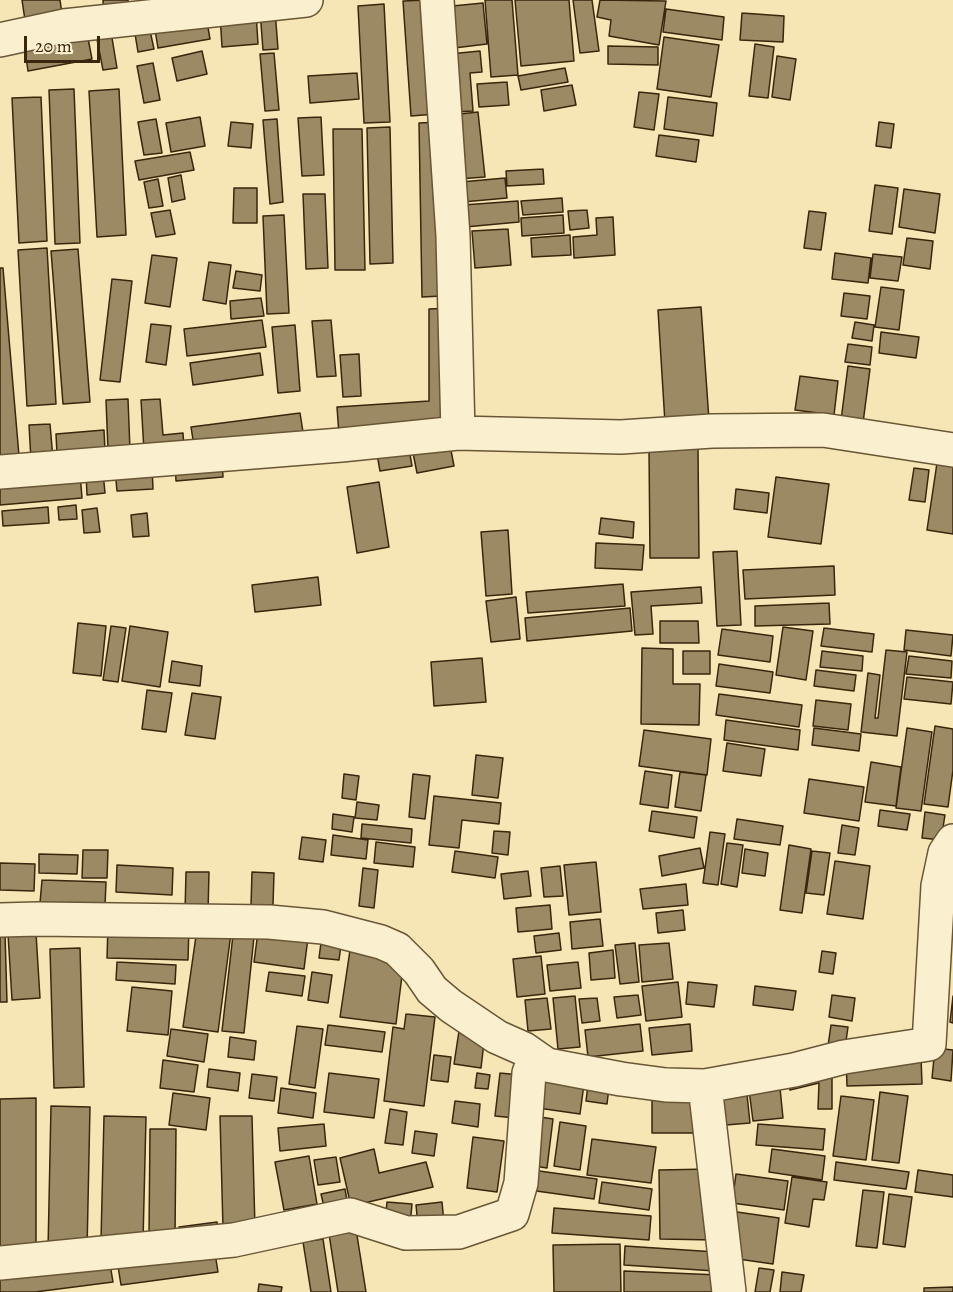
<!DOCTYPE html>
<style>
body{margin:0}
#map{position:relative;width:953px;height:1292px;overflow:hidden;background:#f7e6b5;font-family:Alegreya,serif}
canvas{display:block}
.scale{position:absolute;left:24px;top:36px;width:76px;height:27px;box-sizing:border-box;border:3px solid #39260c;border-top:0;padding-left:8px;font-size:18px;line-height:21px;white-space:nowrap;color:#39260c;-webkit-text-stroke:4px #faefcf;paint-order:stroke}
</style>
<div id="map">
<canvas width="953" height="1292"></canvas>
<div class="scale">20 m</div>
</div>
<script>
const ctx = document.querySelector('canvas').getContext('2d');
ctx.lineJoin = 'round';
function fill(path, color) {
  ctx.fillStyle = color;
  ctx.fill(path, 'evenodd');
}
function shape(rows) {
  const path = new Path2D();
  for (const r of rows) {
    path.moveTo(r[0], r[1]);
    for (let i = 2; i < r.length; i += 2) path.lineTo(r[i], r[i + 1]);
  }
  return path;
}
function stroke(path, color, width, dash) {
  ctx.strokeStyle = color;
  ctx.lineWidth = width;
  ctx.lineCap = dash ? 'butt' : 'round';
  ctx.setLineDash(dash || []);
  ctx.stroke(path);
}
const building = shape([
 [22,0,60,0,63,21,26,27,22,0],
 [103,0,128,0,129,14,104,16,103,0],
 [428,0,436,114,411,116,403,1,428,0],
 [485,0,512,0,518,75,491,77,485,0],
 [515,0,569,0,574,61,521,66,515,0],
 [573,0,592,0,599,51,580,53,573,0],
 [600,0,666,1,659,45,609,36,611,20,597,17,600,0],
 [483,3,487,44,446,49,442,7,483,3],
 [384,4,390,122,364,123,358,6,384,4],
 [666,9,724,17,722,40,663,32,666,9],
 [275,10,278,49,263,50,260,11,275,10],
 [256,12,258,44,222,47,220,15,256,12],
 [742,13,784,16,783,42,740,40,742,13],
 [206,16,210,39,158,48,154,24,206,16],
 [149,26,154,49,138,52,134,28,149,26],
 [111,32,117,68,103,70,96,34,111,32],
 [87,33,92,59,28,71,24,44,87,33],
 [664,37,719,45,711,97,657,89,664,37],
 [755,44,774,47,768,98,749,96,755,44],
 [608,46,658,47,658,65,608,64,608,46],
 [202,51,207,74,177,81,172,58,202,51],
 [480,51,482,72,470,73,473,111,454,112,449,54,480,51],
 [274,53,279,110,265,111,260,54,274,53],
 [777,56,796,59,790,100,772,97,777,56],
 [153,63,160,100,144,103,137,66,153,63],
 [565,68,568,82,521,90,518,76,565,68],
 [357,73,359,99,310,103,308,76,357,73],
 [507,82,509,105,479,107,477,84,507,82],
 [572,85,576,105,544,111,541,90,572,85],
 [74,89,80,243,55,244,49,90,74,89],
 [119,89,126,235,97,237,89,91,119,89],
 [639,92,659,94,654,130,634,127,639,92],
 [41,97,47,241,19,243,12,98,41,97],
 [668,97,717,103,713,136,664,129,668,97],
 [478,112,485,177,458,179,451,115,478,112],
 [200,117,205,146,171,152,166,123,200,117],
 [321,117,324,175,302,176,298,118,321,117],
 [156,119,162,153,144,155,138,122,156,119],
 [277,119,283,202,270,204,263,120,277,119],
 [231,122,253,124,251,148,228,146,231,122],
 [440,122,442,296,422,297,419,123,440,122],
 [879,122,894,124,891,148,876,146,879,122],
 [390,127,393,263,370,264,367,128,390,127],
 [333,129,362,129,365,270,335,270,333,129],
 [659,135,699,140,696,162,656,156,659,135],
 [190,152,194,170,139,180,135,161,190,152],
 [543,169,544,184,507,186,506,171,543,169],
 [181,175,185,199,172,202,168,178,181,175],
 [505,178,507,198,463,202,461,182,505,178],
 [158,179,163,206,149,208,144,182,158,179],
 [875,185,898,188,892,234,869,231,875,185],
 [234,188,257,188,257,223,233,223,234,188],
 [904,189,940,194,935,233,899,227,904,189],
 [303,194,325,194,328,268,306,269,303,194],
 [562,198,563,212,523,215,521,201,562,198],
 [518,201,519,222,465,227,463,205,518,201],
 [170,210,175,234,156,237,151,213,170,210],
 [587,210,589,228,570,230,568,211,587,210],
 [809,211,826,213,821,250,804,248,809,211],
 [284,215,289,313,267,314,263,216,284,215],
 [563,215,564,233,522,236,521,218,563,215],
 [613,217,615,255,574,258,573,237,597,235,596,218,613,217],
 [508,229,511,265,475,268,472,231,508,229],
 [570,235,571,255,532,257,531,238,570,235],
 [907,238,933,241,930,269,903,265,907,238],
 [47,248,56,404,27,406,18,250,47,248],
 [78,249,90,402,63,404,51,251,78,249],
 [835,253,871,258,868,283,832,279,835,253],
 [873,254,902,257,898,281,870,278,873,254],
 [152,255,177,258,170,307,145,303,152,255],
 [209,262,231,265,226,304,203,300,209,262],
 [0,268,3,268,19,456,0,458,0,268],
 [236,271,262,275,260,291,233,288,236,271],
 [112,279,132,281,120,382,100,380,112,279],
 [881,287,904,290,899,330,875,327,881,287],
 [844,293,870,296,867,319,841,316,844,293],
 [261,298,264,316,231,319,230,301,261,298],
 [701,307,709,420,665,423,658,310,701,307],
 [451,308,451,428,339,435,337,407,429,401,429,309,451,308],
 [262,320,266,347,187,356,184,329,262,320],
 [331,320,336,376,317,377,312,321,331,320],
 [855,322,874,325,872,341,852,338,855,322],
 [151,324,171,326,166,365,146,362,151,324],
 [295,325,300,391,278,393,272,327,295,325],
 [881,332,919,337,916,358,879,353,881,332],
 [848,344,872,347,870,365,845,362,848,344],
 [260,353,263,375,193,385,190,363,260,353],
 [359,354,361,396,343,397,340,355,359,354],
 [848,366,870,369,863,423,841,420,848,366],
 [800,376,838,381,834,415,795,410,800,376],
 [128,399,130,450,108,451,106,400,128,399],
 [160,399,163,435,183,433,184,448,144,451,141,400,160,399],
 [300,413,303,432,194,446,191,427,300,413],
 [50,424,53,459,31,460,29,425,50,424],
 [104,430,105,451,57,454,56,434,104,430],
 [449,440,454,466,417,473,412,448,449,440],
 [409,449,412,466,380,471,377,454,409,449],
 [649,449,698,449,699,558,650,558,649,449],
 [222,460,223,477,176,481,175,463,222,460],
 [937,463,953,465,953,534,927,530,937,463],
 [152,466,153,489,117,491,115,469,152,466],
 [914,468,929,470,925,502,909,500,914,468],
 [103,472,105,493,87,495,86,473,103,472],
 [80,473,82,498,0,505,0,480,80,473],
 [776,477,829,484,821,544,768,537,776,477],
 [379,482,389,547,357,553,347,487,379,482],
 [736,489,769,493,767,513,734,509,736,489],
 [76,505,77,519,59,520,58,507,76,505],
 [48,507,49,523,3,526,2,511,48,507],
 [97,508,100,532,84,533,82,510,97,508],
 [147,513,149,536,133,537,131,515,147,513],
 [601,518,634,522,633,538,599,534,601,518],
 [508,530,512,594,486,596,481,532,508,530],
 [596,543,644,545,642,570,595,568,596,543],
 [737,551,741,625,717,626,713,552,737,551],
 [834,566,835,595,745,599,743,570,834,566],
 [318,577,321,605,255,612,252,585,318,577],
 [623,584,625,606,528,613,526,592,623,584],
 [701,587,702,603,651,606,653,634,635,635,631,592,701,587],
 [516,597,520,639,491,642,486,601,516,597],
 [829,603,830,624,755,626,755,606,829,603],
 [630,608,632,631,527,641,525,618,630,608],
 [660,621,698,621,699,643,660,643,660,621],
 [78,623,106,626,101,676,73,673,78,623],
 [111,626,126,628,118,682,103,680,111,626],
 [130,626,168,632,160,687,122,681,130,626],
 [783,627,813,631,806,680,776,675,783,627],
 [824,628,874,634,872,652,821,646,824,628],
 [722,629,773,636,770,662,718,655,722,629],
 [906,630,953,635,951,656,904,650,906,630],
 [642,648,673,649,673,684,700,684,699,725,641,724,642,648],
 [886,650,907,652,897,736,861,732,868,673,880,675,875,718,878,718,886,650],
 [683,651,710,651,710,674,683,674,683,651],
 [822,651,863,656,862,671,820,667,822,651],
 [909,656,952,661,951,678,906,674,909,656],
 [482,658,486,702,434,706,431,662,482,658],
 [172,661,202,666,200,686,169,682,172,661],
 [719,664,773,672,770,693,716,686,719,664],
 [816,670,856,675,854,691,814,686,816,670],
 [907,677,953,682,951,704,904,699,907,677],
 [147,690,172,693,166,732,142,729,147,690],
 [192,693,221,697,215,739,185,735,192,693],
 [719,694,802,705,799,727,716,715,719,694],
 [816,700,851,704,848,730,813,726,816,700],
 [726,720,800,730,798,750,724,740,726,720],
 [935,726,953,729,953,770,948,807,924,804,935,726],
 [814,728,861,734,859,751,812,745,814,728],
 [907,728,932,732,921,811,896,808,907,728],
 [644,730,711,739,707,775,639,766,644,730],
 [727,743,765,749,761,776,723,771,727,743],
 [476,755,503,758,498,798,472,795,476,755],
 [871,762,901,767,896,806,865,802,871,762],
 [645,771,672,775,668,808,640,804,645,771],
 [680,772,706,775,701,811,675,807,680,772],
 [344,774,359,776,356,800,342,798,344,774],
 [413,774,430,776,425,819,409,817,413,774],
 [809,779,864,787,859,821,804,813,809,779],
 [434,796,501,803,499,824,462,820,459,848,429,845,434,796],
 [357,802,379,805,377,820,355,818,357,802],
 [880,810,910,814,907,830,878,826,880,810],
 [652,811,697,817,694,838,649,831,652,811],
 [925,812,945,815,941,840,922,838,925,812],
 [333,814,354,817,352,832,332,829,333,814],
 [737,819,783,826,780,845,734,839,737,819],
 [362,824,412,829,411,843,361,838,362,824],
 [842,825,859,828,855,855,838,853,842,825],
 [494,831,510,832,508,855,492,853,494,831],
 [710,832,725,834,718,885,703,883,710,832],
 [333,835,368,840,366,859,331,855,333,835],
 [302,837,326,840,323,862,299,859,302,837],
 [376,842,415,847,413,867,374,863,376,842],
 [727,843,743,845,737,887,721,884,727,843],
 [789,845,811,849,802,913,780,910,789,845],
 [700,848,704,868,662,876,659,856,700,848],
 [745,849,768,853,765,876,742,873,745,849],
 [83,850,108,850,107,878,82,878,83,850],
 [455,851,498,857,495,878,452,872,455,851],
 [812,851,830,853,824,895,806,893,812,851],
 [39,854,78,855,77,874,39,873,39,854],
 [835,861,870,866,863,919,827,914,835,861],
 [596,862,601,912,569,915,564,865,596,862],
 [0,863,35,864,34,891,0,890,0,863],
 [117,865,173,868,172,895,116,892,117,865],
 [560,866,563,896,544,897,541,868,560,866],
 [363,868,378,870,374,908,359,906,363,868],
 [528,871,531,896,504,899,501,874,528,871],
 [186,872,209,872,208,913,185,912,186,872],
 [252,872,274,873,273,905,251,905,252,872],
 [42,880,106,882,105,906,40,903,42,880],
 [686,884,688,905,643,909,640,889,686,884],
 [550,905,552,929,518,932,516,908,550,905],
 [683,910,685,930,658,933,656,913,683,910],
 [600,919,603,946,572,949,570,922,600,919],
 [108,924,189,927,188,960,107,958,108,924],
 [259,924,309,930,304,969,254,962,259,924],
 [197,929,231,933,218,1032,183,1027,197,929],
 [0,933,5,933,7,1002,0,1002,0,933],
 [36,933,40,998,12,1000,8,934,36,933],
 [559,933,561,950,536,953,534,936,559,933],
 [233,935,254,937,244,1033,222,1031,233,935],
 [322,935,342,937,339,960,319,958,322,935],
 [352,937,404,959,396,1024,340,1017,352,937],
 [635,943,639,982,620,984,615,945,635,943],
 [669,943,673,979,642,982,639,945,669,943],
 [80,948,84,1087,54,1088,50,949,80,948],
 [613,950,615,978,591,980,589,953,613,950],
 [822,951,836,953,833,974,819,972,822,951],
 [541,956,545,994,517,997,513,959,541,956],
 [117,962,176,965,175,984,116,980,117,962],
 [578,962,581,988,550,991,547,965,578,962],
 [269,972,305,976,302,996,266,991,269,972],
 [312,972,332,975,328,1003,308,1000,312,972],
 [678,982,682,1017,646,1021,642,986,678,982],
 [688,982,717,985,714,1007,686,1004,688,982],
 [755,986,796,991,793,1010,753,1005,755,986],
 [132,987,172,991,168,1035,127,1031,132,987],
 [638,995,641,1015,617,1018,614,997,638,995],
 [832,995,855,998,852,1021,829,1017,832,995],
 [575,996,580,1047,558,1049,553,998,575,996],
 [953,996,953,1023,950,1022,953,996],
 [547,998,551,1029,528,1031,525,1000,547,998],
 [597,998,600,1021,582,1023,579,999,597,998],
 [406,1014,435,1017,424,1106,384,1101,393,1027,404,1029,406,1014],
 [640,1024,643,1051,588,1057,585,1030,640,1024],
 [690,1024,692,1051,652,1055,649,1028,690,1024],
 [328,1025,385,1032,382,1052,325,1045,328,1025],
 [831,1025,848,1027,845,1048,828,1046,831,1025],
 [297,1026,323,1029,315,1088,289,1084,297,1026],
 [171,1029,208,1034,204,1062,167,1056,171,1029],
 [459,1031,485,1034,481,1068,454,1064,459,1031],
 [230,1037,256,1041,254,1060,228,1057,230,1037],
 [935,1048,953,1050,951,1081,932,1078,935,1048],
 [434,1055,451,1057,448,1082,431,1080,434,1055],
 [921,1057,922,1084,847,1086,846,1059,921,1057],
 [163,1060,198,1065,194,1092,160,1088,163,1060],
 [832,1065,832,1109,818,1109,819,1083,790,1090,787,1076,832,1065],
 [209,1069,240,1073,238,1091,207,1087,209,1069],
 [329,1073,379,1079,374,1118,324,1112,329,1073],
 [477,1073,490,1075,488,1089,475,1088,477,1073],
 [500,1073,520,1075,515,1118,495,1116,500,1073],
 [252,1074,277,1077,274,1101,249,1098,252,1074],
 [589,1077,610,1079,607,1104,586,1101,589,1077],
 [535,1078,584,1084,580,1114,531,1107,535,1078],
 [779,1078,783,1118,753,1121,748,1082,779,1078],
 [746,1085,750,1123,714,1126,710,1089,746,1085],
 [281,1088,316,1093,313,1118,278,1113,281,1088],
 [652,1090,702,1090,702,1133,652,1133,652,1090],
 [880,1092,908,1096,899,1163,872,1160,880,1092],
 [173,1093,210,1098,206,1130,169,1125,173,1093],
 [841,1096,874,1100,866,1160,833,1156,841,1096],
 [36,1098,36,1252,0,1252,0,1099,36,1098],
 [455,1101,480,1104,478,1127,452,1123,455,1101],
 [51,1106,90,1107,87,1251,48,1250,51,1106],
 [390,1109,407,1112,403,1145,385,1143,390,1109],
 [104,1116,146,1117,143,1241,101,1240,104,1116],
 [220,1116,252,1116,255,1228,223,1228,220,1116],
 [534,1116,553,1119,547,1168,527,1165,534,1116],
 [560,1122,586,1126,580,1170,554,1166,560,1122],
 [324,1124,326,1146,280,1151,278,1128,324,1124],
 [758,1124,825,1129,823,1150,756,1145,758,1124],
 [150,1129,176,1129,175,1238,149,1237,150,1129],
 [415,1131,437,1134,434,1156,412,1153,415,1131],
 [473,1137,504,1141,497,1192,467,1188,473,1137],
 [592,1139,656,1147,651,1183,587,1175,592,1139],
 [374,1149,379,1173,426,1162,433,1187,351,1206,340,1158,374,1149],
 [772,1149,825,1156,822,1180,769,1172,772,1149],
 [309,1156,317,1204,284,1210,275,1162,309,1156],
 [336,1157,340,1182,318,1185,314,1160,336,1157],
 [836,1162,909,1172,906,1189,834,1180,836,1162],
 [710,1169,715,1240,660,1239,659,1170,710,1169],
 [532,1170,597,1179,594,1199,529,1190,532,1170],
 [918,1170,953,1175,953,1197,915,1192,918,1170],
 [736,1174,788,1181,784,1210,732,1203,736,1174],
 [792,1177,827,1182,824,1200,813,1199,809,1227,785,1223,792,1177],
 [602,1182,652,1189,649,1210,599,1203,602,1182],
 [345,1189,348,1206,325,1211,321,1194,345,1189],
 [863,1190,884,1192,877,1248,856,1246,863,1190],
 [889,1194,912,1197,905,1247,883,1244,889,1194],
 [387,1202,412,1204,410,1226,385,1224,387,1202],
 [442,1202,444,1223,418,1226,416,1205,442,1202],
 [554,1208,651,1216,649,1240,552,1233,554,1208],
 [737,1212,779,1218,773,1264,731,1258,737,1212],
 [217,1222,219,1238,182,1244,179,1227,217,1222],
 [356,1229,366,1292,338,1292,329,1234,356,1229],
 [323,1239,331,1292,311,1292,303,1242,323,1239],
 [620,1244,621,1292,554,1292,553,1245,620,1244],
 [625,1246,716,1252,715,1271,624,1265,625,1246],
 [214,1247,218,1272,121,1285,117,1260,214,1247],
 [109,1258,113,1282,35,1292,0,1292,0,1272,109,1258],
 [759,1268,774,1270,770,1292,755,1292,759,1268],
 [624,1271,719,1275,718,1292,624,1292,624,1271],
 [782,1272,804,1275,801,1292,780,1292,782,1272],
 [259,1284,282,1287,281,1292,258,1292,259,1284],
 [953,1287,953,1292,924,1292,924,1288,953,1287]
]);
const minor = shape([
 [0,40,64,26,306,0],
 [458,433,621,437,712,431,823,430,953,450],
 [0,472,341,445,458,433,453,236,437,0],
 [0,920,38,919,269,922,323,927,381,942,397,949,419,971,432,990,451,1006,497,1037,524,1049,547,1065,621,1079,666,1085,705,1086,794,1070,844,1057,929,1044,938,886,945,853,953,841],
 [705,1086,729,1292],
 [0,1263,234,1240,350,1215,406,1233,459,1232,512,1214,521,1183,529,1073,535,1057]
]);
fill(building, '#9c8a64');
stroke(building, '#39260c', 1.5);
stroke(minor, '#685636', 36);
stroke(minor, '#faefcf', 33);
</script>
